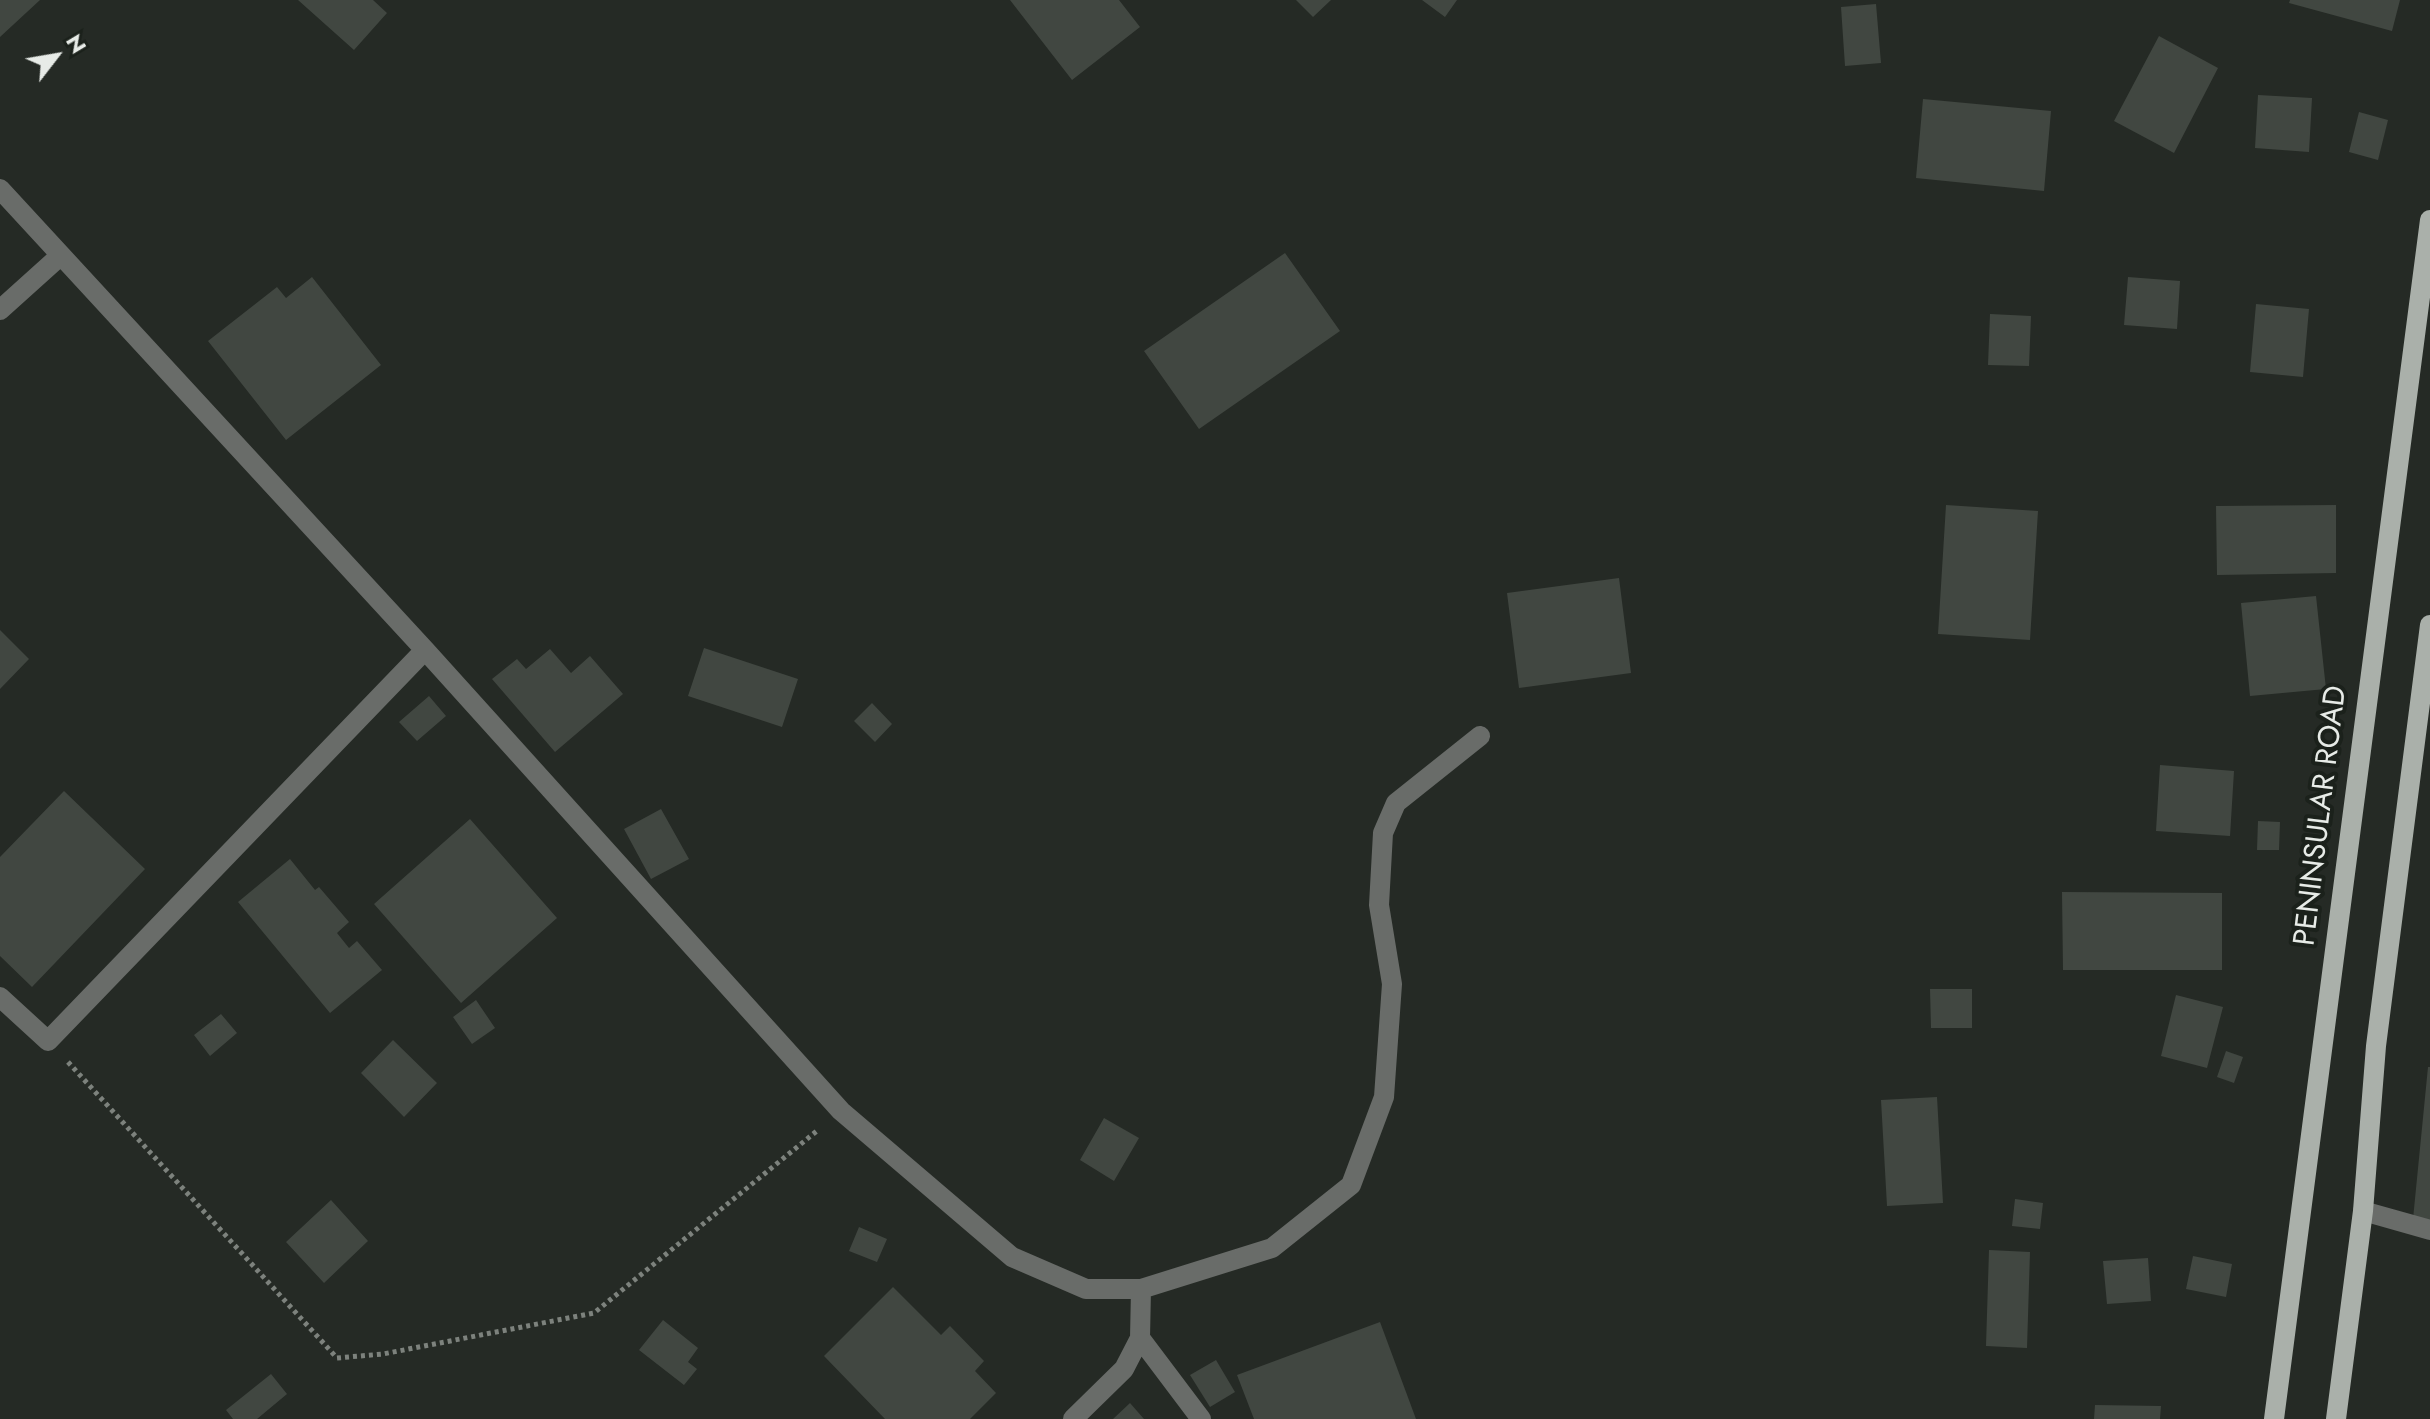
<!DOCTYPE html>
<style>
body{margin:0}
#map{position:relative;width:2430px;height:1419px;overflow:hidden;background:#252a25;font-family:Jost,sans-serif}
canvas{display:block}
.north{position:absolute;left:16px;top:16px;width:80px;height:80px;-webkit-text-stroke:6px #1b211b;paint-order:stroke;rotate:59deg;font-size:22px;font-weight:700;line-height:32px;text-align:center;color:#e7ebe7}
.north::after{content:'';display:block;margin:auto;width:28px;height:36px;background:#e7ebe7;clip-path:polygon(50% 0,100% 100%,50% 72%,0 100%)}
</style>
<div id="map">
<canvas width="2430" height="1419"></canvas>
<div class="north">N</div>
</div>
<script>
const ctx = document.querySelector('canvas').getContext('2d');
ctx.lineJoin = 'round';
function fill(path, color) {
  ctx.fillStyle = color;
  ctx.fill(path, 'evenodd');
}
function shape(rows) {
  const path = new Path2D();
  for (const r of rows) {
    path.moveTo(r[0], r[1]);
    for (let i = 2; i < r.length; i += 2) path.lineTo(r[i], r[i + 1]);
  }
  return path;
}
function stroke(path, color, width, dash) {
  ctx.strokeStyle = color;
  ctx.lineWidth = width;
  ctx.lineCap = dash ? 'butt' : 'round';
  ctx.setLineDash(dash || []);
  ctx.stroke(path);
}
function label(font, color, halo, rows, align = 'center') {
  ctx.font = font + ' Jost,sans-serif';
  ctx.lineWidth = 8;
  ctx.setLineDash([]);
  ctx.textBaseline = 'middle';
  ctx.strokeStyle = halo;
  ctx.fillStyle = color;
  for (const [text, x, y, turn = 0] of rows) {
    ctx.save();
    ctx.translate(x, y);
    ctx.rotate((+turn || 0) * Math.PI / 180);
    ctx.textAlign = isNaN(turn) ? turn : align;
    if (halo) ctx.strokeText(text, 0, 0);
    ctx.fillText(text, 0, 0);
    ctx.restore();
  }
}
const building = shape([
 [0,0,40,0,0,37],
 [298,0,373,0,387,13,354,50],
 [1010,0,1119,0,1140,27,1072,80],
 [1296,0,1331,0,1313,17],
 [1422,0,1457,0,1445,17],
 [2290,0,2400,0,2392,31,2289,3],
 [1876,4,1881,63,1845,66,1841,7],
 [2159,36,2218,68,2174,153,2114,121],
 [2258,95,2312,98,2309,152,2255,148],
 [1923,99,2051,111,2044,191,1916,178],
 [2359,112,2388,120,2378,160,2349,152],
 [1285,253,1340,331,1199,429,1144,351],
 [312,277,381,365,286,440,208,341,277,287,286,298],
 [2128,277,2180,281,2177,329,2124,325],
 [2256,304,2309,309,2303,377,2250,372],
 [1990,314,2031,316,2029,366,1988,365],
 [1946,505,2038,511,2030,640,1938,634],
 [2336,505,2336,573,2217,575,2216,506],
 [1619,578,1631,673,1519,688,1507,593],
 [2316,596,2326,689,2250,696,2241,603],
 [0,630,29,659,0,689],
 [704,648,798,679,782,727,688,696],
 [550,649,571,673,590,656,623,694,555,752,492,679,517,659,526,669],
 [429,696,446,716,417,741,399,722],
 [872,703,892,724,875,742,854,721],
 [2160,765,2234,771,2230,836,2156,831],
 [64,791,145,869,32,987,0,956,0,857],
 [661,809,689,859,651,879,624,829],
 [470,819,557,918,461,1003,374,904],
 [2258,821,2280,822,2279,850,2257,850],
 [290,859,315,890,319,887,349,922,337,933,349,948,357,941,382,970,330,1013,238,902],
 [2062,892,2222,893,2222,970,2063,970],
 [1930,989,1972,989,1972,1028,1931,1028],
 [2176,995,2223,1007,2207,1068,2161,1056],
 [476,1000,495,1028,472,1044,453,1017],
 [221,1014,237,1033,210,1056,194,1035],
 [393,1040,437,1083,404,1117,361,1073],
 [2226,1051,2243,1057,2234,1083,2217,1077],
 [2428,1067,2430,1067,2430,1221,2413,1219],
 [1937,1097,1943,1203,1887,1206,1881,1100],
 [1104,1118,1139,1138,1114,1181,1080,1160],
 [2015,1199,2043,1203,2040,1229,2012,1226],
 [331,1200,368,1241,324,1283,286,1242],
 [859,1227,887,1239,877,1262,849,1251],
 [1989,1250,2030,1252,2027,1348,1986,1346],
 [2193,1256,2232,1264,2226,1297,2186,1289],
 [2148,1258,2151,1301,2107,1304,2103,1261],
 [893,1287,941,1335,950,1326,984,1361,975,1371,996,1393,970,1419,885,1419,824,1356],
 [663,1320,698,1348,688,1362,697,1369,684,1385,639,1350],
 [1380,1322,1416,1419,1254,1419,1237,1375],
 [1216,1360,1235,1392,1210,1407,1190,1375],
 [271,1374,287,1394,257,1419,233,1419,226,1410],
 [1130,1403,1144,1419,1113,1419],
 [2095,1405,2161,1406,2160,1419,2094,1419]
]);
const path = shape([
 [68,1062,337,1358,383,1354,594,1313,818,1130]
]);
const minor = shape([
 [0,189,425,650,841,1111,1012,1257,1086,1289,1141,1289,1272,1248,1351,1185,1384,1097,1392,984,1379,905,1383,833,1396,803,1480,736],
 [0,310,60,256],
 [0,997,48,1041,425,650],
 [2363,1211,2430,1230],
 [1140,1338,1201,1419],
 [1073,1419,1124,1369,1140,1338,1141,1289]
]);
const primary = shape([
 [2274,1419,2430,220],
 [2336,1419,2363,1211,2376,1046,2430,625]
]);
const streetNames = [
 ["PENINSULAR ROAD",2322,816,-83]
];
fill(building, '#414741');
stroke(path, '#7d827d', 5, [4, 4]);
stroke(minor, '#696c69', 20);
stroke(primary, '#aab0aa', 20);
label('30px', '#e7ebe7', '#1b211b', streetNames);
</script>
